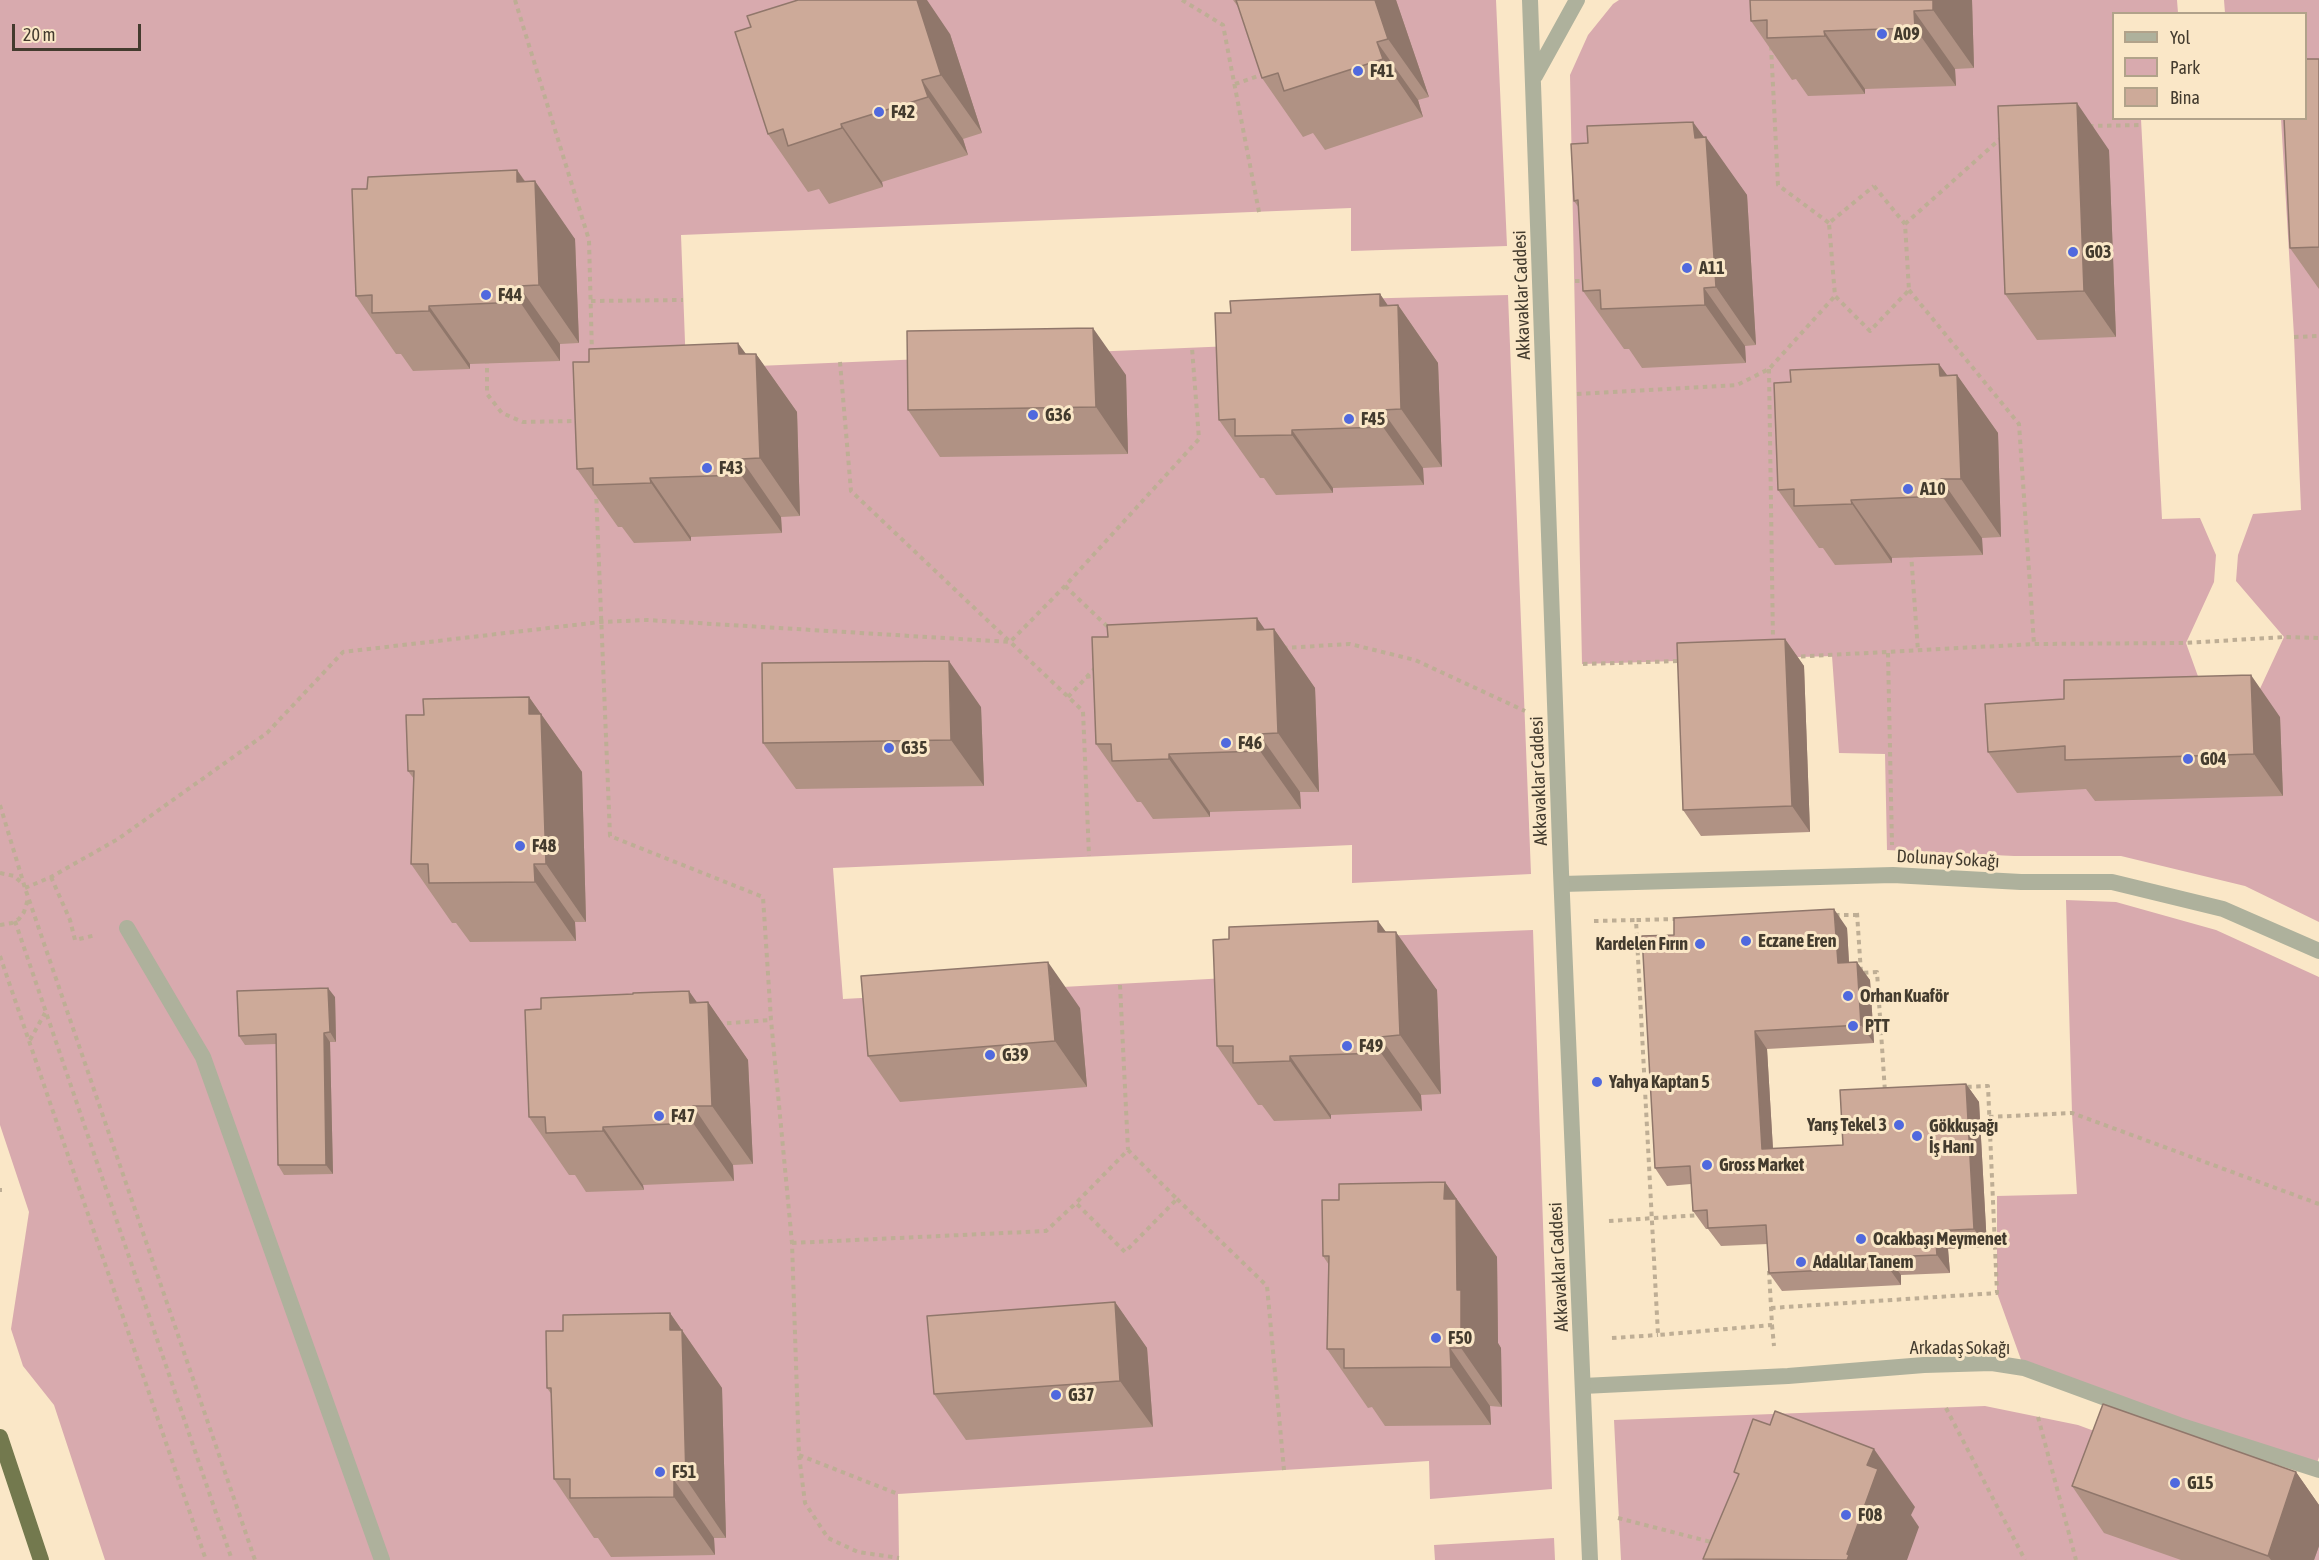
<!DOCTYPE html>
<meta charset="utf-8">
<style>
body{margin:0}
#map{position:relative;width:2319px;height:1560px;overflow:hidden;background:#fae7c7;font-family:"Asap Condensed",sans-serif}
canvas{display:block}
.legend{position:absolute;left:2112px;top:12px;width:195px;height:108px;box-sizing:border-box;background:#fae7c7;border:2px solid #b1a28a;margin:0;padding:8px 10px;list-style:none;font-size:18px;color:#433b2e}
.legend li{display:flex;align-items:center;gap:12px;height:30px}
.legend b{width:30px;border:2px solid #b1a28a}
.scale{position:absolute;left:12px;top:24px;width:129px;height:27px;box-sizing:border-box;border:3px solid #433b2e;border-top:0;padding-left:8px;font-size:18px;line-height:21px;white-space:nowrap;color:#433b2e;-webkit-text-stroke:4px #fae7c7;paint-order:stroke}
</style>
<div id="map">
<canvas width="2319" height="1560"></canvas>
<ul class="legend">
<li><b style="height:8px;background:#aeb19c"></b>Yol</li>
<li><b style="height:16px;background:#d8aaae"></b>Park</li>
<li><b style="height:16px;background:#cdaa99"></b>Bina</li>
</ul>
<div class="scale">20 m</div>
</div>
<script>
const ctx = document.querySelector('canvas').getContext('2d');
ctx.lineJoin = 'round';
function fill(path, color) {
  ctx.fillStyle = color;
  ctx.fill(path, 'evenodd');
}
function shape(rows) {
  const path = new Path2D();
  for (const r of rows) {
    path.moveTo(r[0], r[1]);
    for (let i = 2; i < r.length; i += 2) path.lineTo(r[i], r[i + 1]);
  }
  return path;
}
function stroke(path, color, width, dash) {
  ctx.strokeStyle = color;
  ctx.lineWidth = width;
  ctx.lineCap = dash ? 'butt' : 'round';
  ctx.setLineDash(dash || []);
  ctx.stroke(path);
}
function label(font, color, halo, rows, align = 'center') {
  ctx.font = font + ' "Asap Condensed",sans-serif';
  ctx.lineWidth = 6;
  ctx.setLineDash([]);
  ctx.textBaseline = 'middle';
  ctx.strokeStyle = halo;
  ctx.fillStyle = color;
  for (const [text, x, y, turn = 0] of rows) {
    ctx.save();
    ctx.translate(x, y);
    ctx.rotate((+turn || 0) * Math.PI / 180);
    ctx.textAlign = isNaN(turn) ? turn : align;
    if (halo) ctx.strokeText(text, 0, 0);
    ctx.fillText(text, 0, 0);
    ctx.restore();
  }
}
const green = shape([
 [0,0,1496,0,1507,246,1351,251,1351,208,681,235,686,369,1351,341,1352,299,1508,295,1531,874,1352,883,1352,845,833,868,843,999,1355,971,1354,937,1533,930,1552,1489,1430,1499,1429,1461,898,1494,899,1560,105,1560,54,1405,23,1366,11,1329,29,1212,0,1125],
 [1619,0,2177,0,2178,13,2114,14,2114,118,2141,119,2162,519,2200,518,2216,555,2214,582,2186,643,2204,693,2258,693,2284,637,2236,581,2238,555,2253,514,2301,510,2294,336,2281,119,2306,118,2306,14,2225,13,2224,0,2319,0,2319,922,2245,886,2121,856,2014,856,1887,850,1885,754,1839,753,1832,656,1582,664,1570,75,1588,35,1613,4],
 [2066,900,2116,902,2216,930,2319,977,2319,1457,2315,1469,2024,1368,1997,1293,1997,1196,2077,1194,2072,1113],
 [1985,1406,2078,1425,2319,1514,2319,1560,1621,1560,1614,1420],
 [1554,1538,1555,1560,1435,1560,1434,1545]
]);
const path = shape([
 [515,0,589,240,592,354],
 [1182,0,1223,25,1259,212],
 [1771,46,1778,185,1829,223],
 [1235,84,1264,74],
 [2089,126,2142,125],
 [1874,186,1905,224,1909,290,1870,331,1835,296,1829,223,1874,186],
 [1905,224,2001,138],
 [1575,281,1585,281],
 [1909,290,2019,424,2034,644],
 [591,301,683,300],
 [2294,337,2319,336],
 [487,359,487,394,502,413,523,422,578,421],
 [840,362,851,491,1083,711,1089,856],
 [1769,369,1773,642],
 [1577,394,1737,385,1769,369,1835,296],
 [596,490,610,836,763,897,771,1020,792,1243,799,1455,805,1503,828,1538,858,1552,899,1558],
 [1911,553,1918,651],
 [1065,586,1110,629],
 [1283,648,1350,644,1415,660,1525,711],
 [1888,653,1892,845],
 [1792,657,2034,644,2185,643,2284,637,2319,638],
 [1583,664,1680,661],
 [1086,677,1097,675],
 [1068,697,1095,668],
 [0,805,25,888,255,1560],
 [0,873,14,876,23,884],
 [51,877,70,920,75,940,96,935],
 [25,888,51,877,118,839,267,733,343,652,600,622,647,620,1010,642,1065,586,1199,439,1192,348],
 [1857,913,1861,973,1877,972,1885,1092],
 [1835,915,1857,915],
 [1677,919,1636,920,1658,1335,1772,1325,1769,1271],
 [15,921,232,1560],
 [1594,921,1636,920],
 [0,925,12,923,19,919,24,912,28,899],
 [0,956,206,1560],
 [1120,985,1128,1150],
 [718,1024,770,1020],
 [30,1040,45,1013],
 [1989,1117,2072,1113,2319,1204],
 [0,1188,0,1192],
 [1177,1199,1267,1286,1284,1470],
 [1609,1221,1701,1215],
 [792,1243,1046,1231,1076,1203,1125,1252,1177,1199,1128,1150,1076,1203],
 [1771,1308,1997,1293,1988,1086,1964,1087],
 [1772,1325,1774,1346],
 [1612,1338,1658,1335],
 [1946,1408,2025,1560],
 [2038,1417,2076,1560],
 [799,1455,898,1494],
 [1618,1518,1715,1543]
]);
const service = shape([
 [127,928,203,1057,382,1560]
]);
const minor = shape([
 [1562,884,1893,875,2021,882,2112,882,2223,909,2319,951],
 [1583,1386,1788,1376,1924,1365,1992,1363,2024,1368,2179,1425,2319,1470]
]);
const tertiary = shape([
 [1530,0,1561,872,1590,1560],
 [1535,76,1577,0]
]);
const trunk = shape([
 [0,1437,41,1560]
]);
const wall = shape([
 [1233,0,1396,0,1429,97,1418,100,1423,117,1325,150,1313,133,1303,137,1262,78,1239,8],
 [1972,0,1974,68,1955,69,1956,86,1865,89,1865,94,1808,96,1796,79,1792,80,1751,21],
 [751,27,950,34,982,133,963,139,968,155,882,182,883,187,829,204,819,189,808,192,768,134],
 [2319,59,2319,289,2290,248],
 [1704,137,1747,195,1756,345,1745,346,1746,363,1642,368,1629,349,1624,349,1583,291,1579,208,1574,201],
 [2109,150,2116,337,2037,340,2005,294],
 [517,170,525,181,575,239,579,343,560,344,560,361,470,364,470,369,413,371,401,354,396,354,356,296,367,189],
 [1380,294,1387,305,1398,305,1438,363,1442,467,1423,468,1424,485,1333,488,1333,493,1276,495,1264,478,1260,478,1219,420,1231,313],
 [756,354,797,412,800,516,781,517,782,533,691,537,691,541,634,543,622,527,618,527,577,469,589,362],
 [1126,375,1128,454,940,457,908,410],
 [1947,375,1957,375,1998,433,2001,537,1982,538,1983,555,1892,558,1892,563,1835,565,1823,548,1819,548,1778,490],
 [1274,629,1315,688,1319,792,1300,792,1301,809,1210,812,1210,817,1153,819,1141,802,1137,802,1096,744,1108,637],
 [1785,639,1804,666,1810,832,1701,836,1683,810],
 [529,697,582,772,586,922,575,922,576,941,470,942,456,923,452,923,411,864,414,779,408,771,424,715],
 [981,707,984,786,796,789,763,743],
 [2280,717,2283,796,2095,801,2086,789,2017,793,1988,752],
 [1847,928,1849,962,1870,980,1874,1043,1767,1049,1773,1149,1843,1145,1966,1084,1979,1102,1987,1247,1948,1249,1950,1273,1901,1275,1901,1285,1782,1291,1769,1273,1768,1244,1721,1246,1708,1229,1706,1229,1693,1211,1691,1184,1667,1186,1655,1168,1642,936],
 [1386,932,1437,990,1441,1094,1421,1095,1422,1111,1331,1115,1331,1119,1274,1121,1262,1105,1258,1105,1217,1046,1229,939],
 [335,997,336,1042,330,1042,333,1174,284,1175,278,1165,276,1044,245,1045,239,1036],
 [708,1002,748,1060,753,1164,733,1165,734,1181,643,1185,644,1190,586,1192,575,1175,569,1175,529,1117,541,1009],
 [1080,1008,1087,1087,900,1102,868,1056],
 [1445,1182,1497,1257,1498,1343,1501,1348,1502,1407,1490,1406,1491,1425,1385,1426,1372,1407,1368,1408,1327,1349,1329,1265,1323,1256,1339,1200],
 [1115,1302,1147,1348,1153,1427,966,1440,934,1394],
 [670,1313,722,1388,726,1538,714,1538,715,1555,611,1557,598,1538,594,1538,554,1479,552,1395,547,1388,563,1331],
 [2296,1472,2319,1505,2319,1546,2314,1560,2181,1560,2104,1533,2072,1486]
]);
const shadedWall = shape([
 [917,0,927,0,950,34,982,133,941,75],
 [1375,0,1396,0,1429,97,1388,39],
 [1933,0,1972,0,1974,68,1933,10],
 [1914,11,1955,69,1956,86,1915,28],
 [1824,31,1865,89,1865,94,1825,36],
 [1377,42,1418,100,1423,117,1383,59],
 [922,80,963,139,968,155,928,97],
 [2077,103,2109,150,2116,337,2084,291],
 [1693,122,1707,141,1706,137,1747,195,1756,345,1716,287,1695,138],
 [841,124,882,182,883,187,842,128],
 [517,170,535,197,535,181,575,239,579,343,539,285,517,182],
 [519,286,560,344,560,361,520,302],
 [1704,288,1745,346,1746,363,1705,305],
 [1380,294,1398,320,1398,305,1438,363,1442,467,1401,409,1380,306],
 [429,306,470,364,470,369,429,311],
 [1093,328,1126,375,1128,454,1096,407],
 [738,343,757,369,756,354,797,412,800,516,760,458,739,354],
 [1939,364,1958,390,1957,375,1998,433,2001,537,1961,479,1940,376],
 [1382,410,1423,468,1424,485,1383,427],
 [1292,430,1333,488,1333,493,1292,435],
 [741,459,781,517,782,533,741,475],
 [650,478,691,537,691,541,651,483],
 [1941,479,1982,538,1983,555,1942,496],
 [1851,500,1892,558,1892,563,1852,504],
 [1257,618,1275,644,1274,629,1315,688,1319,792,1278,733,1257,630],
 [1785,639,1804,666,1810,832,1792,806],
 [949,661,981,707,984,786,951,740],
 [2251,675,2280,717,2283,796,2254,754],
 [529,697,582,772,586,922,546,864,529,714],
 [1259,734,1300,792,1301,809,1260,751],
 [1169,754,1210,812,1210,817,1169,759],
 [534,864,575,922,576,941,535,882],
 [1834,909,1847,928,1850,981,1838,963],
 [1378,921,1397,947,1396,932,1437,990,1441,1094,1400,1035,1378,932],
 [1048,962,1080,1008,1087,1087,1055,1041],
 [1857,962,1870,980,1874,1043,1861,1025],
 [328,988,335,997,336,1042,330,1032],
 [689,991,708,1018,708,1002,748,1060,753,1164,712,1106,690,1003],
 [1755,1031,1767,1049,1774,1167,1762,1149],
 [324,1033,330,1042,333,1174,326,1165],
 [1380,1037,1421,1095,1422,1111,1381,1053],
 [1290,1056,1331,1115,1331,1119,1290,1061],
 [1966,1084,1979,1102,1987,1247,1974,1229],
 [693,1106,733,1165,734,1181,693,1123],
 [603,1127,643,1185,644,1190,603,1131],
 [1445,1182,1497,1257,1498,1343,1501,1348,1502,1407,1461,1348,1457,1290,1444,1199],
 [1935,1231,1948,1249,1950,1273,1937,1255],
 [1888,1257,1901,1275,1901,1285,1888,1267],
 [1115,1302,1147,1348,1153,1427,1120,1381],
 [670,1313,722,1388,726,1538,686,1479,670,1330],
 [1450,1348,1490,1406,1491,1425,1451,1367],
 [1874,1449,1915,1507,1911,1515,1919,1527,1907,1560,1847,1560,1847,1554,1867,1465],
 [2296,1472,2319,1505,2319,1546,2314,1560,2271,1560,2268,1556],
 [674,1480,714,1538,715,1555,674,1497]
]);
const building = shape([
 [798,0,917,0,941,75,922,80,928,97,841,124,842,128,788,146,783,129,768,134,735,32,751,27,747,16,798,0],
 [1236,0,1375,0,1388,39,1377,42,1383,59,1284,91,1278,73,1262,78,1236,0],
 [1750,0,1933,0,1933,10,1914,11,1915,28,1824,31,1825,36,1767,38,1767,20,1751,21,1750,0],
 [2306,59,2319,59,2319,247,2290,248,2284,118,2306,118,2306,59],
 [2077,103,2084,291,2005,294,1998,106,2077,103],
 [1693,122,1695,138,1706,137,1716,287,1704,288,1705,305,1601,309,1600,290,1583,291,1578,200,1574,201,1571,144,1588,143,1587,126,1693,122],
 [517,170,517,182,535,181,539,285,519,286,520,302,429,306,429,311,372,313,372,295,356,296,352,189,367,189,368,177,517,170],
 [1380,294,1380,306,1398,305,1401,409,1382,410,1383,427,1292,430,1292,435,1235,436,1235,419,1219,420,1215,313,1231,313,1230,301,1380,294],
 [1093,328,1096,407,908,410,907,331,1093,328],
 [738,343,739,354,756,354,760,458,741,459,741,475,650,478,651,483,593,485,593,468,577,469,573,362,589,362,589,349,738,343],
 [1939,364,1940,376,1957,375,1961,479,1941,479,1942,496,1851,500,1852,504,1794,506,1794,489,1778,490,1774,383,1791,382,1790,370,1939,364],
 [1257,618,1257,630,1274,629,1278,733,1259,734,1260,751,1169,754,1169,759,1112,761,1111,744,1096,744,1092,637,1108,637,1107,625,1257,618],
 [1785,639,1792,806,1683,810,1677,643,1785,639],
 [949,661,951,740,763,743,762,663,949,661],
 [2251,675,2254,754,2065,760,2065,746,1988,752,1985,704,2064,699,2064,680,2251,675],
 [529,697,529,714,541,714,546,864,534,864,535,882,429,883,428,864,411,864,414,771,408,771,406,715,424,715,423,699,529,697],
 [1834,909,1838,963,1857,962,1861,1025,1755,1031,1762,1149,1843,1145,1840,1090,1966,1084,1974,1229,1935,1231,1937,1255,1888,1257,1888,1267,1769,1273,1766,1225,1708,1228,1707,1210,1693,1211,1690,1166,1655,1168,1642,936,1674,935,1674,918,1834,909],
 [1378,921,1378,932,1396,932,1400,1035,1380,1037,1381,1053,1290,1056,1290,1061,1233,1063,1233,1046,1217,1046,1213,940,1229,939,1229,927,1378,921],
 [1048,962,1055,1041,868,1056,861,976,1048,962],
 [328,988,330,1032,324,1033,326,1165,278,1165,276,1034,239,1036,237,991,328,988],
 [689,991,690,1003,708,1002,712,1106,693,1106,693,1123,603,1127,603,1131,546,1133,545,1117,529,1117,525,1010,541,1009,541,998,633,994,633,993,689,991],
 [1445,1182,1444,1199,1456,1199,1457,1290,1461,1290,1461,1348,1450,1348,1451,1367,1344,1368,1344,1349,1327,1349,1329,1256,1323,1256,1322,1200,1339,1200,1339,1184,1445,1182],
 [1115,1302,1120,1381,934,1394,927,1316,1115,1302],
 [670,1313,670,1330,682,1330,686,1479,674,1480,674,1497,570,1498,570,1479,554,1479,551,1388,547,1388,546,1331,563,1331,563,1315,670,1313],
 [2103,1404,2296,1472,2268,1556,2072,1486,2103,1404],
 [1775,1411,1874,1449,1867,1465,1878,1469,1847,1554,1849,1555,1847,1560,1703,1559,1739,1474,1734,1472,1753,1419,1770,1425,1775,1411]
]);
const markers = [
 [1882,34,6,"#5069de"],
 [1358,71,6,"#5069de"],
 [879,112,6,"#5069de"],
 [2073,252,6,"#5069de"],
 [1687,268,6,"#5069de"],
 [486,295,6,"#5069de"],
 [1033,415,6,"#5069de"],
 [1349,419,6,"#5069de"],
 [707,468,6,"#5069de"],
 [1908,489,6,"#5069de"],
 [1226,743,6,"#5069de"],
 [889,748,6,"#5069de"],
 [2188,759,6,"#5069de"],
 [520,846,6,"#5069de"],
 [1746,941,6,"#5069de"],
 [1700,944,6,"#5069de"],
 [1848,996,6,"#5069de"],
 [1853,1026,6,"#5069de"],
 [1347,1046,6,"#5069de"],
 [990,1055,6,"#5069de"],
 [1597,1082,6,"#5069de"],
 [659,1116,6,"#5069de"],
 [1899,1125,6,"#5069de"],
 [1917,1136,6,"#5069de"],
 [1707,1165,6,"#5069de"],
 [1861,1239,6,"#5069de"],
 [1801,1262,6,"#5069de"],
 [1436,1338,6,"#5069de"],
 [1056,1395,6,"#5069de"],
 [660,1472,6,"#5069de"],
 [2175,1483,6,"#5069de"],
 [1846,1515,6,"#5069de"]
];
const poiNames = [
 ["A09",1894,34],
 ["F41",1370,71],
 ["F42",891,112],
 ["G03",2085,252],
 ["A11",1699,268],
 ["F44",498,295],
 ["G36",1045,415],
 ["F45",1361,419],
 ["F43",719,468],
 ["A10",1920,489],
 ["F46",1238,743],
 ["G35",901,748],
 ["G04",2200,759],
 ["F48",532,846],
 ["Eczane Eren",1758,941],
 ["Kardelen Fırın",1688,944,"right"],
 ["Orhan Kuaför",1860,996],
 ["PTT",1865,1026],
 ["F49",1359,1046],
 ["G39",1002,1055],
 ["Yahya Kaptan 5",1609,1082],
 ["F47",671,1116],
 ["Yarış Tekel 3",1887,1125,"right"],
 ["Gökkuşağı",1929,1126],
 ["İş Hanı",1929,1147],
 ["Gross Market",1719,1165],
 ["Ocakbaşı Meymenet",1873,1239],
 ["Adalılar Tanem",1813,1262],
 ["F50",1448,1338],
 ["G37",1068,1395],
 ["F51",672,1472],
 ["G15",2187,1483],
 ["F08",1858,1515]
];
const streetNames = [
 ["Akkavaklar Caddesi",1522,295,-92],
 ["Akkavaklar Caddesi",1539,781,-92],
 ["Dolunay Sokağı",1948,859,3],
 ["Akkavaklar Caddesi",1559,1267,-93],
 ["Arkadaş Sokağı",1960,1348]
];
fill(green, '#d8aaae');
stroke(path, '#beae95', 4, [4.5, 4.5]);
stroke(service, '#aeb19c', 16);
stroke(minor, '#aeb19c', 16);
stroke(tertiary, '#aeb19c', 16);
stroke(trunk, '#73794e', 16);
fill(wall, '#b09284');
fill(shadedWall, '#90776b');
fill(building, '#cdaa99');
stroke(building, '#90776b', 1.5);
for (const [x, y, r, color] of markers) {
  const dot = new Path2D();
  dot.arc(x, y, r, 0, 2 * Math.PI);
  ctx.fillStyle = color;
  ctx.fill(dot);
  stroke(dot, '#fae7c7', 2);
}
label('bold 18px', '#433b2e', '#fae7c7', poiNames, 'left');
label('18px', '#433b2e', '#fae7c7', streetNames);
</script>
